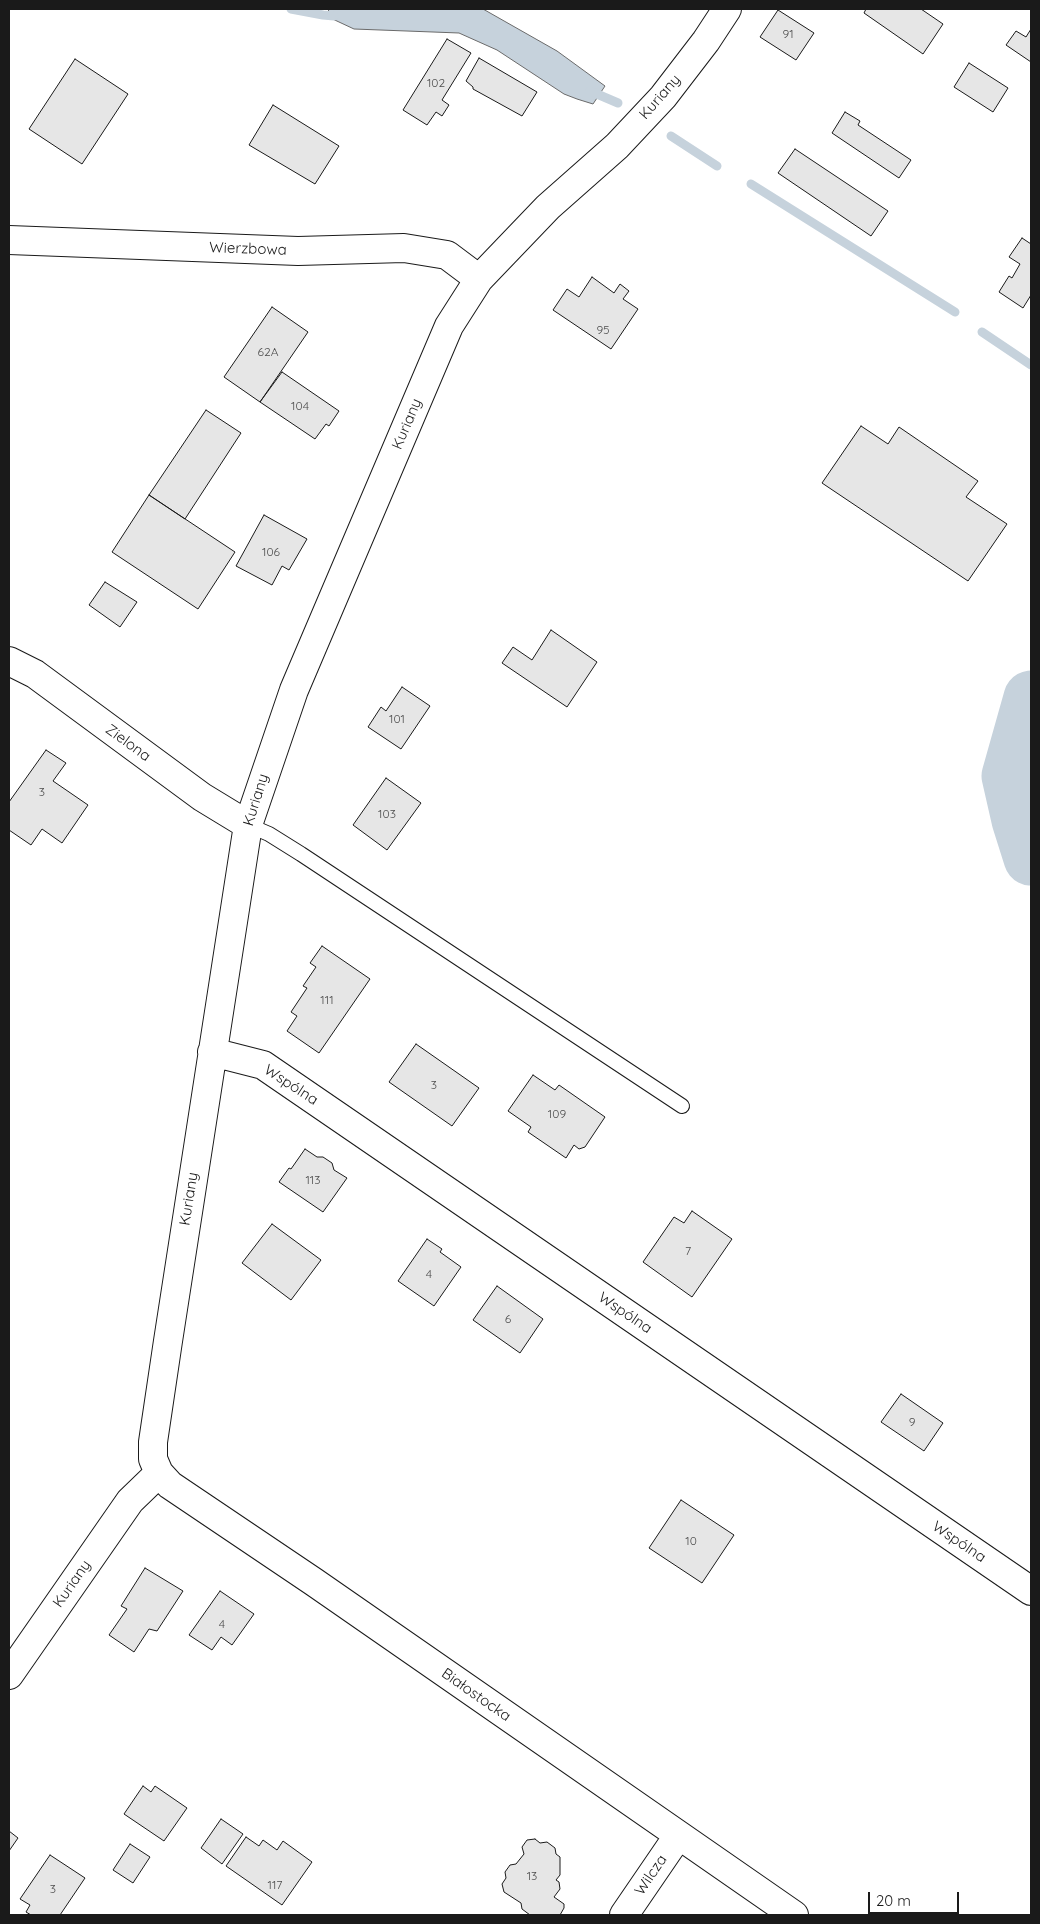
<!DOCTYPE html>
<meta charset="utf-8">
<style>
body{margin:0}
#map{position:relative;width:1040px;height:1924px;overflow:hidden;background:#fff;font-family:Quicksand,sans-serif}
canvas{display:block}
.frame{position:absolute;inset:0;border:10px solid #1a1a1a;pointer-events:none}
.scale{position:absolute;left:868px;top:1892px;width:91px;height:22px;box-sizing:border-box;border:2px solid #1a1a1a;border-top:0;padding-left:6px;font-size:15px;line-height:18px;white-space:nowrap;color:#1a1a1a;-webkit-text-stroke:4px #fff;paint-order:stroke}
</style>
<div id="map">
<canvas width="1040" height="1924"></canvas>
<div class="frame"></div>
<div class="scale">20 m</div>
</div>
<script>
const ctx = document.querySelector('canvas').getContext('2d');
ctx.lineJoin = 'round';
function fill(path, color) {
  ctx.fillStyle = color;
  ctx.fill(path, 'evenodd');
}
function shape(rows) {
  const path = new Path2D();
  for (const r of rows) {
    path.moveTo(r[0], r[1]);
    for (let i = 2; i < r.length; i += 2) path.lineTo(r[i], r[i + 1]);
  }
  return path;
}
function stroke(path, color, width, dash) {
  ctx.strokeStyle = color;
  ctx.lineWidth = width;
  ctx.lineCap = dash ? 'butt' : 'round';
  ctx.setLineDash(dash || []);
  ctx.stroke(path);
}
function label(font, color, halo, rows, align = 'center') {
  ctx.font = font + ' Quicksand,sans-serif';
  ctx.lineWidth = 4;
  ctx.setLineDash([]);
  ctx.textBaseline = 'middle';
  ctx.strokeStyle = halo;
  ctx.fillStyle = color;
  for (const [text, x, y, turn = 0] of rows) {
    ctx.save();
    ctx.translate(x, y);
    ctx.rotate((+turn || 0) * Math.PI / 180);
    ctx.textAlign = isNaN(turn) ? turn : align;
    if (halo) ctx.strokeText(text, 0, 0);
    ctx.fillText(text, 0, 0);
    ctx.restore();
  }
}
const water = shape([
 [330,9,483,9,557,51,605,86,593,104,577,99,564,94,497,50,459,33,354,29,324,15,330,9]
]);
const stream = shape([
 [291,9,323,15,334,16],
 [590,91,618,103],
 [671,136,717,166],
 [751,184,955,312],
 [982,332,1031,365]
]);
const river = shape([
 [1031,698,1009,776,1019,820,1031,858]
]);
const building = shape([
 [866,9,921,9,943,24,923,54,864,13,866,9],
 [778,10,814,33,796,60,760,37,778,10],
 [1031,29,1031,62,1006,45,1016,31,1026,37,1031,29],
 [447,39,471,53,442,100,449,105,442,116,436,112,427,125,403,110,447,39],
 [479,58,537,92,522,116,473,89,473,87,466,81,479,58],
 [75,59,128,94,82,164,29,129,75,59],
 [969,63,1008,88,993,112,954,87,969,63],
 [273,105,339,146,315,184,249,145,273,105],
 [845,112,860,121,858,125,911,160,899,178,832,133,845,112],
 [795,149,888,211,871,236,778,173,795,149],
 [1022,238,1031,244,1031,295,1023,308,999,292,1009,276,1012,278,1020,264,1009,257,1022,238],
 [592,277,614,293,620,284,629,291,623,299,638,309,611,349,553,310,567,289,579,297,592,277],
 [272,307,308,332,260,402,224,377,272,307],
 [282,372,339,411,329,426,326,424,315,439,260,402,282,372],
 [206,410,241,433,185,519,149,495,206,410],
 [861,426,888,444,899,427,978,481,966,497,1007,524,968,581,822,483,861,426],
 [149,495,235,552,198,609,112,552,149,495],
 [264,515,307,539,289,570,282,566,272,585,236,566,264,515],
 [105,582,137,602,120,627,89,605,105,582],
 [551,630,597,662,567,707,502,663,513,647,532,660,551,630],
 [402,687,430,706,401,749,368,727,381,707,386,711,402,687],
 [46,750,66,763,53,781,88,805,62,843,42,829,31,845,9,830,9,802,46,750],
 [386,778,421,803,387,850,353,825,386,778],
 [322,946,370,979,319,1053,287,1031,297,1016,291,1012,307,988,303,986,316,967,310,963,322,946],
 [416,1044,479,1088,452,1126,389,1082,416,1044],
 [533,1075,555,1090,559,1085,605,1117,585,1147,579,1149,574,1145,566,1158,528,1132,531,1127,508,1111,533,1075],
 [305,1149,317,1157,323,1157,332,1163,334,1170,347,1178,323,1212,279,1182,289,1168,291,1169,305,1149],
 [692,1211,732,1239,692,1297,643,1262,674,1217,684,1223,692,1211],
 [272,1224,321,1260,291,1300,242,1263,272,1224],
 [427,1239,442,1249,440,1252,461,1267,434,1306,398,1281,427,1239],
 [497,1286,543,1319,520,1353,473,1320,497,1286],
 [901,1394,943,1423,924,1451,881,1422,901,1394],
 [681,1500,734,1535,702,1583,649,1548,681,1500],
 [145,1568,183,1591,157,1631,149,1629,134,1652,109,1635,127,1609,121,1606,145,1568],
 [220,1591,254,1614,232,1645,221,1637,212,1650,189,1635,220,1591],
 [143,1786,151,1792,155,1786,187,1808,164,1841,124,1814,143,1786],
 [221,1819,243,1834,222,1864,201,1848,221,1819],
 [9,1831,18,1838,9,1851,9,1831],
 [246,1837,259,1846,263,1840,277,1850,283,1841,312,1862,282,1905,226,1866,246,1837],
 [535,1839,540,1843,547,1842,555,1848,556,1854,560,1857,560,1875,556,1880,559,1882,560,1889,554,1897,564,1904,564,1908,560,1915,530,1915,522,1909,521,1903,504,1892,502,1884,506,1878,505,1872,510,1865,516,1864,524,1854,522,1847,527,1840,535,1839],
 [130,1844,150,1857,133,1883,113,1870,130,1844],
 [50,1855,85,1878,60,1915,31,1915,26,1912,30,1905,20,1899,50,1855]
]);
const service = shape([
 [248,825,269,834,301,854,682,1106]
]);
const minor = shape([
 [727,9,706,41,663,97,617,146,548,207,479,279,449,326,294,690,248,825,168,1341,153,1442,153,1459,159,1473,170,1485,314,1582,794,1915],
 [9,240,298,251,404,248,447,255,479,279],
 [9,661,35,674,202,797,248,825],
 [212,1052,263,1065,1031,1591],
 [9,1675,130,1501,159,1473],
 [624,1915,678,1836]
]);
const numberNames = [
 ["91",788,34],
 ["102",436,83],
 ["95",603,330],
 ["62A",268,352],
 ["104",300,406],
 ["106",271,552],
 ["101",397,719],
 ["3",42,792],
 ["103",387,814],
 ["111",327,1000],
 ["3",434,1085],
 ["109",557,1114],
 ["113",313,1180],
 ["7",688,1251],
 ["4",429,1274],
 ["6",508,1319],
 ["9",912,1422],
 ["10",691,1541],
 ["4",222,1624],
 ["13",532,1876],
 ["117",275,1885],
 ["3",53,1889]
];
const streetNames = [
 ["Kuriany",660,97,-49],
 ["Wierzbowa",248,249,2],
 ["Kuriany",407,424,-67],
 ["Zielona",128,743,36],
 ["Kuriany",256,800,-73],
 ["Wspólna",291,1085,33],
 ["Kuriany",189,1199,-81],
 ["Wspólna",625,1313,34],
 ["Wspólna",959,1542,34],
 ["Kuriany",72,1584,-55],
 ["Białostocka",476,1695,35],
 ["Wilcza",651,1875,-56]
];
fill(water, '#c6d2dc');
stroke(water, '#6a6a6a', 1);
stroke(stream, '#c6d2dc', 9);
stroke(river, '#c6d2dc', 55);
fill(building, '#e6e6e6');
stroke(building, '#1a1a1a', 1);
stroke(service, '#1a1a1a', 16);
stroke(minor, '#1a1a1a', 30);
stroke(service, '#fff', 14);
stroke(minor, '#fff', 28);
label('12px', '#4d4d4d', null, numberNames);
label('15px', '#1a1a1a', '#fff', streetNames);
</script>
